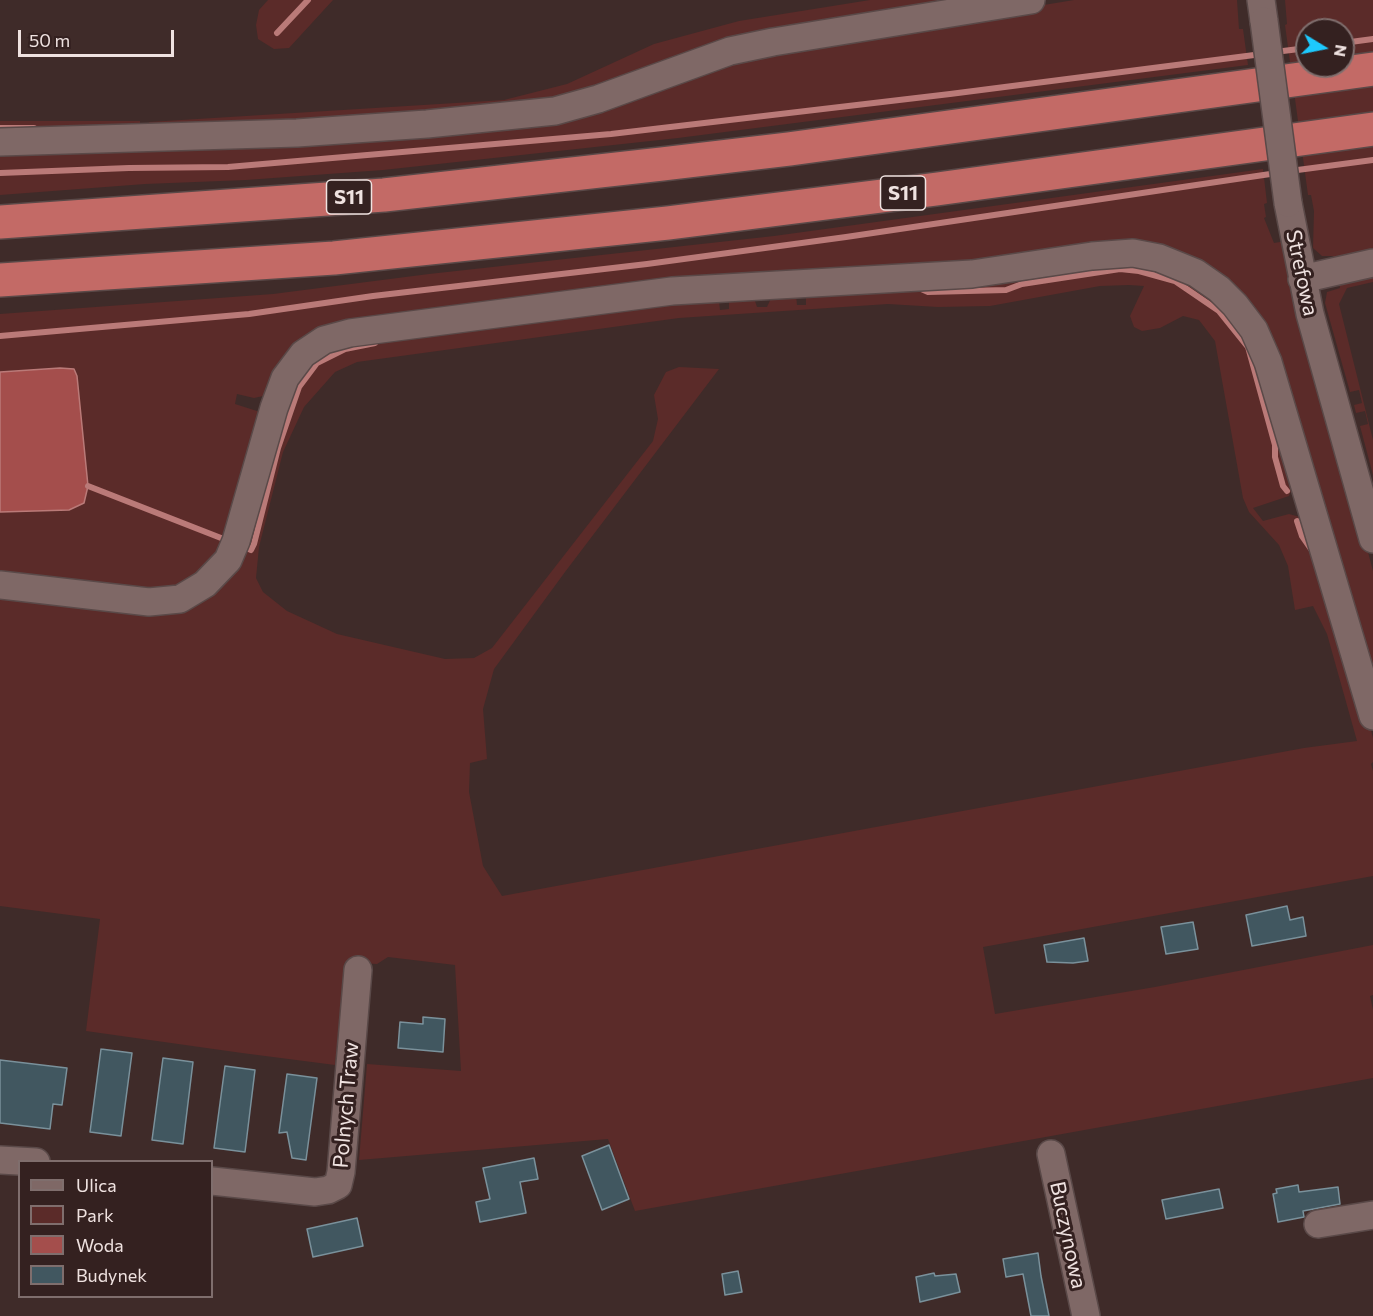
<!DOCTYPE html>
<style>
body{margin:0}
#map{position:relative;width:1373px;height:1316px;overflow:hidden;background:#3f2b29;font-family:Commissioner,sans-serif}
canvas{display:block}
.legend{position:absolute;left:18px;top:1160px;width:195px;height:138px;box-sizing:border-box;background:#342120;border:2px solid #7f6e6d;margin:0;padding:8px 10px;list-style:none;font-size:18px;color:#efe2e0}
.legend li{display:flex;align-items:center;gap:12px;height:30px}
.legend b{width:30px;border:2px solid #7f6e6d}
.north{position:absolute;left:1295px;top:18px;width:60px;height:60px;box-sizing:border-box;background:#342120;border:2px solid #7f6e6d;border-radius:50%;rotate:100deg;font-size:16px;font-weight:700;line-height:24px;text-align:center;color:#efe2e0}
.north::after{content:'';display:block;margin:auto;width:21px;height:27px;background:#1dc9fd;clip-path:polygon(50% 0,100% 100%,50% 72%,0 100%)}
.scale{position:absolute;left:18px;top:30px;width:156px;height:27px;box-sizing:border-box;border:3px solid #efe2e0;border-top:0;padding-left:8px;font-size:18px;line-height:21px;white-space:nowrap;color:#efe2e0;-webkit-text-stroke:4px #342120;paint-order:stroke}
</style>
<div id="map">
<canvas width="1373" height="1316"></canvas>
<ul class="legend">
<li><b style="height:8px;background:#7f6866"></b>Ulica</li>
<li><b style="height:16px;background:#5b2b29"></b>Park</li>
<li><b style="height:16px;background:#a44e4c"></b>Woda</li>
<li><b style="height:16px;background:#415760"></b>Budynek</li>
</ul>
<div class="north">N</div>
<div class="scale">50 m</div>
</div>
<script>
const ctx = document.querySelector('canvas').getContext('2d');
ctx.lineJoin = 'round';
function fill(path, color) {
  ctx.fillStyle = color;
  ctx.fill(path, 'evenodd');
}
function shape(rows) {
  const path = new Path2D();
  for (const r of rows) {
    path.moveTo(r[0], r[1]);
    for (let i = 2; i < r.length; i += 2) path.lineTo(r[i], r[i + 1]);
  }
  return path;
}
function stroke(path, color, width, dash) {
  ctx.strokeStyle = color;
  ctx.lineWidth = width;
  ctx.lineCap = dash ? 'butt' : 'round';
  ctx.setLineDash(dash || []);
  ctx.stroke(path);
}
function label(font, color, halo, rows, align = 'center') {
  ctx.font = font + ' Commissioner,sans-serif';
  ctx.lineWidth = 6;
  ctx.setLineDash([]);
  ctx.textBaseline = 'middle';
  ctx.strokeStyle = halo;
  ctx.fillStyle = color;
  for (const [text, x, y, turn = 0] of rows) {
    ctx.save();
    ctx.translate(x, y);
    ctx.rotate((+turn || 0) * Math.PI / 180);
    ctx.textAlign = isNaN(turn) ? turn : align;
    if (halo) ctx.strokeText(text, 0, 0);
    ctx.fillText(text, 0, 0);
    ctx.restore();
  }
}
const green = shape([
 [268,0,333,0,289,48,274,49,258,39,256,25,259,10],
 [870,0,977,0,541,107,150,127,149,122,504,100,567,84,654,44,739,21],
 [1074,0,1237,0,1239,29,1243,29,1248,65,678,138,383,170,246,180,145,184,0,195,0,147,423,131,700,67,983,15],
 [1285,0,1373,0,1373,282,1347,288,1339,304,1373,440,1373,475,1360,426,1368,424,1365,411,1356,413,1354,405,1362,403,1359,390,1350,392,1325,303,1327,292,1340,288,1333,256,1322,256,1313,248,1314,211,1311,195,1308,195,1285,25,1287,24],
 [1307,30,1343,30,1343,66,1307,66],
 [0,121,140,121,140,124,0,136],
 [1263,169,1267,203,1264,204,1266,217,1264,218,1274,243,1286,241,1373,571,1373,697,1270,351,1169,255,359,325,267,391,263,396,254,398,237,394,235,404,260,412,225,550,176,592,0,582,0,314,273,294,429,274,774,236],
 [1112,260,1189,277,1248,333,1293,486,1289,496,1253,508,1263,521,1289,514,1300,517,1335,606,1328,613,1363,701,1373,738,1373,762,1371,764,1373,771,1373,876,983,947,995,1014,1155,987,1373,945,1373,995,1370,996,1373,1010,1373,1078,635,1211,608,1139,359,1160,367,1064,461,1071,455,965,388,957,377,964,345,962,335,1065,242,1053,86,1031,100,919,0,906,0,592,200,601,288,389,329,347,534,314,719,301,720,310,729,309,729,297,754,298,757,307,767,307,772,296,796,295,797,305,806,305,806,296],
 [1129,285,1144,286,1130,316,1134,327,1142,331,1160,328,1183,316,1199,320,1215,341,1243,498,1249,512,1279,545,1288,566,1295,610,1313,606,1327,634,1357,741,1304,748,502,896,483,866,469,792,470,763,487,759,483,709,494,669,565,572,719,369,679,367,666,372,654,395,658,419,653,441,492,648,474,658,445,659,337,634,287,611,263,592,256,578,259,547,283,452,304,407,335,372,357,362,679,318,888,304,938,307,990,306,1100,286]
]);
const water = shape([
 [60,368,74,369,77,376,88,486,84,503,69,510,0,512,0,372,60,368]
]);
const stream = shape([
 [277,33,308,0],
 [1343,43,1373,39],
 [1275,52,1307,48],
 [0,128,34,128],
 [1290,171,1373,160],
 [0,173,129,168,228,167,611,134,950,94,1262,54],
 [919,288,928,292,1006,290,1022,284,1120,269,1139,271,1175,281,1219,311,1248,347,1275,445,1275,457,1283,486,1287,491],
 [0,336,249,314,373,296,647,264,846,237,1277,173],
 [88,486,221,538],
 [1297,521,1302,536,1311,549],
 [247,548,251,550,254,544,278,448,299,387,317,363,345,349,375,343]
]);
const building = shape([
 [1287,906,1290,920,1303,917,1306,936,1252,946,1246,915,1287,906],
 [1193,922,1198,949,1166,954,1161,927,1193,922],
 [1084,938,1088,961,1073,963,1047,962,1044,945,1084,938],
 [423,1017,445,1019,443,1052,398,1048,400,1022,423,1024,423,1017],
 [101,1049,132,1053,121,1136,90,1132,101,1049],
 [163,1058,193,1062,183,1144,152,1140,163,1058],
 [0,1060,67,1068,62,1105,53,1104,50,1129,0,1123,0,1060],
 [225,1066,255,1070,245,1152,214,1148,225,1066],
 [287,1074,317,1078,306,1160,292,1158,287,1132,279,1133,287,1074],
 [609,1145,629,1199,602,1210,582,1156,609,1145],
 [534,1158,538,1179,520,1182,526,1213,480,1222,476,1202,490,1199,483,1168,534,1158],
 [1298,1185,1299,1192,1338,1187,1340,1204,1303,1211,1304,1217,1278,1222,1273,1194,1277,1193,1276,1189,1298,1185],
 [1219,1189,1223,1208,1166,1219,1162,1200,1219,1189],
 [357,1218,363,1246,313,1257,307,1229,357,1218],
 [1038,1253,1041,1276,1049,1316,1031,1316,1023,1274,1006,1277,1003,1259,1038,1253],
 [738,1271,742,1292,725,1295,722,1274,738,1271],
 [934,1273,935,1276,956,1274,960,1292,920,1302,916,1277,934,1273]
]);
const minor = shape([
 [1261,0,1264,21],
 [0,142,297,133,427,124,555,111,598,99,730,51,773,42,1031,0],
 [1288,203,1310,314,1373,539],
 [1302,279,1373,263],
 [0,585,149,602,180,599,205,584,228,560,236,541,274,408,285,378,303,354,324,340,350,333,672,291,972,274,1092,256,1133,253,1159,258,1196,273,1219,289,1235,305,1254,330,1268,362,1373,716],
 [1051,1154,1086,1316],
 [0,1160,36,1162],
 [212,1181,315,1192,328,1190,338,1185,341,1172,358,970],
 [1318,1224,1373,1215]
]);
const highway = shape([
 [0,222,384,195,662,164,789,149,1373,69],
 [0,280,334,258,668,223,937,189,1373,129]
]);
const minorBridge = shape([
 [1264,21,1288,203]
]);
const shields = [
 [903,193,45],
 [349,197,45]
];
const shieldNames = [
 ["S11",903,193],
 ["S11",349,197]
];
const streetNames = [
 ["Strefowa",1302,273,78],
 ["Polnych Traw",346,1105,-85],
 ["Buczynowa",1068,1235,78]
];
fill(green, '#5b2b29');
fill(water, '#a44e4c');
stroke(water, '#ba7a78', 1.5);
stroke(stream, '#ba7a78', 6);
fill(building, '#415760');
stroke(building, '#7a919b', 1.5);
stroke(minor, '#5a4948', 30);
stroke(highway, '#5a4948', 36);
stroke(minor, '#7f6866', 27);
stroke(highway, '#c36a66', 33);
stroke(minorBridge, '#5a4948', 30, []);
stroke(minorBridge, '#7f6866', 27);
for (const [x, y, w] of shields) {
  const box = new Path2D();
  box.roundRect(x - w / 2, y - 17, w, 34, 4.5);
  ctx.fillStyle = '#342120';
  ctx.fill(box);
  stroke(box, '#efe2e0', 1.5);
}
label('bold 20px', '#efe2e0', null, shieldNames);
label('21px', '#efe2e0', '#342120', streetNames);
</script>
